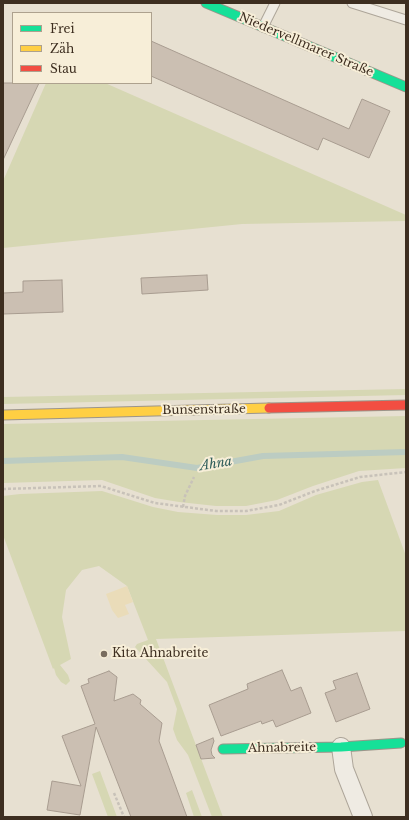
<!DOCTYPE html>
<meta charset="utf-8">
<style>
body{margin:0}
#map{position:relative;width:409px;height:820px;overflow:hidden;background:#e7e0d1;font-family:"Libre Baskerville",serif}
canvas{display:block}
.frame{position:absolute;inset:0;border:4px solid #3d2e20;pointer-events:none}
.legend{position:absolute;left:12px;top:12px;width:140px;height:72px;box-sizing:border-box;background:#f7eed8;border:1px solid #ada18e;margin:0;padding:5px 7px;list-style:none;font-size:12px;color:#3d2e20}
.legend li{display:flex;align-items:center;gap:8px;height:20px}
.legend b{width:20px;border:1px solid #ada18e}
</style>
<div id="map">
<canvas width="409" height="820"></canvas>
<div class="frame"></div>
<ul class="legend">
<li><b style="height:5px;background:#16e098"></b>Frei</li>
<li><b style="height:5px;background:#ffcf43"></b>Zäh</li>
<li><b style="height:5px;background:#f24e42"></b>Stau</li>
</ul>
</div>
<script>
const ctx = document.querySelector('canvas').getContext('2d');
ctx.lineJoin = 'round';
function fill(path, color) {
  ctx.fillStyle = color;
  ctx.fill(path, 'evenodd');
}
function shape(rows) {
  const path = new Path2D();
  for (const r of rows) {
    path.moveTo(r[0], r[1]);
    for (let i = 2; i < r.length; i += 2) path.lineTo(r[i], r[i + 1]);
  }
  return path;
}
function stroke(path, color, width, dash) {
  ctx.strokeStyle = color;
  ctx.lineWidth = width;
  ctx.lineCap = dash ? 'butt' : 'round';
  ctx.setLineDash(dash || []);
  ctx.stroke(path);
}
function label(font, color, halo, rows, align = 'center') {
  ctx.font = font + ' "Libre Baskerville",serif';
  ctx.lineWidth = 4;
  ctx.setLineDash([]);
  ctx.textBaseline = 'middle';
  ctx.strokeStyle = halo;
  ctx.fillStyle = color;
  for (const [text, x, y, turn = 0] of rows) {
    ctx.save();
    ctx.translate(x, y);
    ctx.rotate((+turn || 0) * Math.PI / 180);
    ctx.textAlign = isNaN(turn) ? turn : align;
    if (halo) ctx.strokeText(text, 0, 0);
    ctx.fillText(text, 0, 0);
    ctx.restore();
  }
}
const green = shape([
 [46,83,105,83,406,215,406,221,242,224,3,248,3,181],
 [406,389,406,395,3,404,3,397],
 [406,416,406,468,359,471,313,486,277,500,246,506,216,506,179,502,155,498,102,480,3,483,3,424],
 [378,480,406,556,406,631,156,639,223,817,212,817,188,755,177,740,173,729,177,709,167,682,135,647,137,644,148,640,127,586,99,566,82,570,66,590,62,617,71,659,60,665,68,675,70,681,66,685,61,682,56,675,54,668,53,669,3,535,3,496,20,494,102,491,153,507,178,512,217,515,246,515,279,511,316,495,362,482],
 [100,771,117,817,108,817,92,774],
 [192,790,202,817,194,817,186,793]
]);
const sand = shape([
 [127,586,133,602,125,605,129,614,118,618,112,610,106,594]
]);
const stream = shape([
 [3,461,122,457,197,468,263,456,406,452]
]);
const building = shape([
 [151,41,349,129,362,99,390,111,369,158,323,138,318,150,151,76,151,41],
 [3,83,39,83,3,160,3,83],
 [207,275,208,290,142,294,141,278,207,275],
 [62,280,63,312,3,314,3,293,23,292,23,281,62,280],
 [282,670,291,691,301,687,311,713,276,727,273,720,262,724,261,721,221,736,209,705,248,689,247,684,282,670],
 [109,671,117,677,114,701,133,694,141,700,140,704,162,723,159,741,187,817,131,817,96,727,80,815,47,810,52,781,81,786,62,736,95,724,81,686,89,683,88,679,109,671],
 [357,673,370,709,336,722,325,693,336,689,333,681,357,673],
 [213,738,214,741,211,750,212,755,215,758,201,759,196,745,213,738]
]);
const path = shape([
 [3,489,101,486,155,503,216,511,246,511,279,505,315,491,360,477,406,472],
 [183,507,185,496,194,477],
 [114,793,124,817]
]);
const lane = shape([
 [352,3,406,20],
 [263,27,275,3]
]);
const street = shape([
 [341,747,344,769,363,817]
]);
const fast = shape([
 [206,3,406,87],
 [223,749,341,747,401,743]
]);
const slow = shape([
 [3,415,269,408]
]);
const jam = shape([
 [269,408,406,405]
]);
const markers = [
 [104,654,4,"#786c5e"]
];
const streetNames = [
 ["Niedervellmarer Straße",306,45,23],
 ["Bunsenstraße",204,410,-1],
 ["Ahnabreite",282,748,-1]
];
const poiNames = [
 ["Kita Ahnabreite",112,654]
];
const waterNames = [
 ["Ahna",216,464,-9]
];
fill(green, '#d6d7b3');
fill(sand, '#eadcb9');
stroke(stream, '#bcccc2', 6);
fill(building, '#cbbfb2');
stroke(building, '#a89c90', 1);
stroke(lane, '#ada599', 11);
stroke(street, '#ada599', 20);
stroke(fast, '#9c958a', 11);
stroke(slow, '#9c958a', 11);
stroke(jam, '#9c958a', 11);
stroke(path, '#c8c2b9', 2.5, [3, 2]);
stroke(lane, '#efebe3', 9);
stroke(street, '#efebe3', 18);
stroke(fast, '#16e098', 9);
stroke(slow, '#ffcf43', 9);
stroke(jam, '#f24e42', 9);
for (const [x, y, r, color] of markers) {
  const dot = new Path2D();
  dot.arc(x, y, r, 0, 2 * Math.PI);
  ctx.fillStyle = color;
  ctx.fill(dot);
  stroke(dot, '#f7eed8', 1.5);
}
label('12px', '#3d2e20', '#f7eed8', streetNames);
label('12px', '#3d2e20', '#f7eed8', poiNames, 'left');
label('italic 13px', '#2f5d5a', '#f7eed8', waterNames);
</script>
